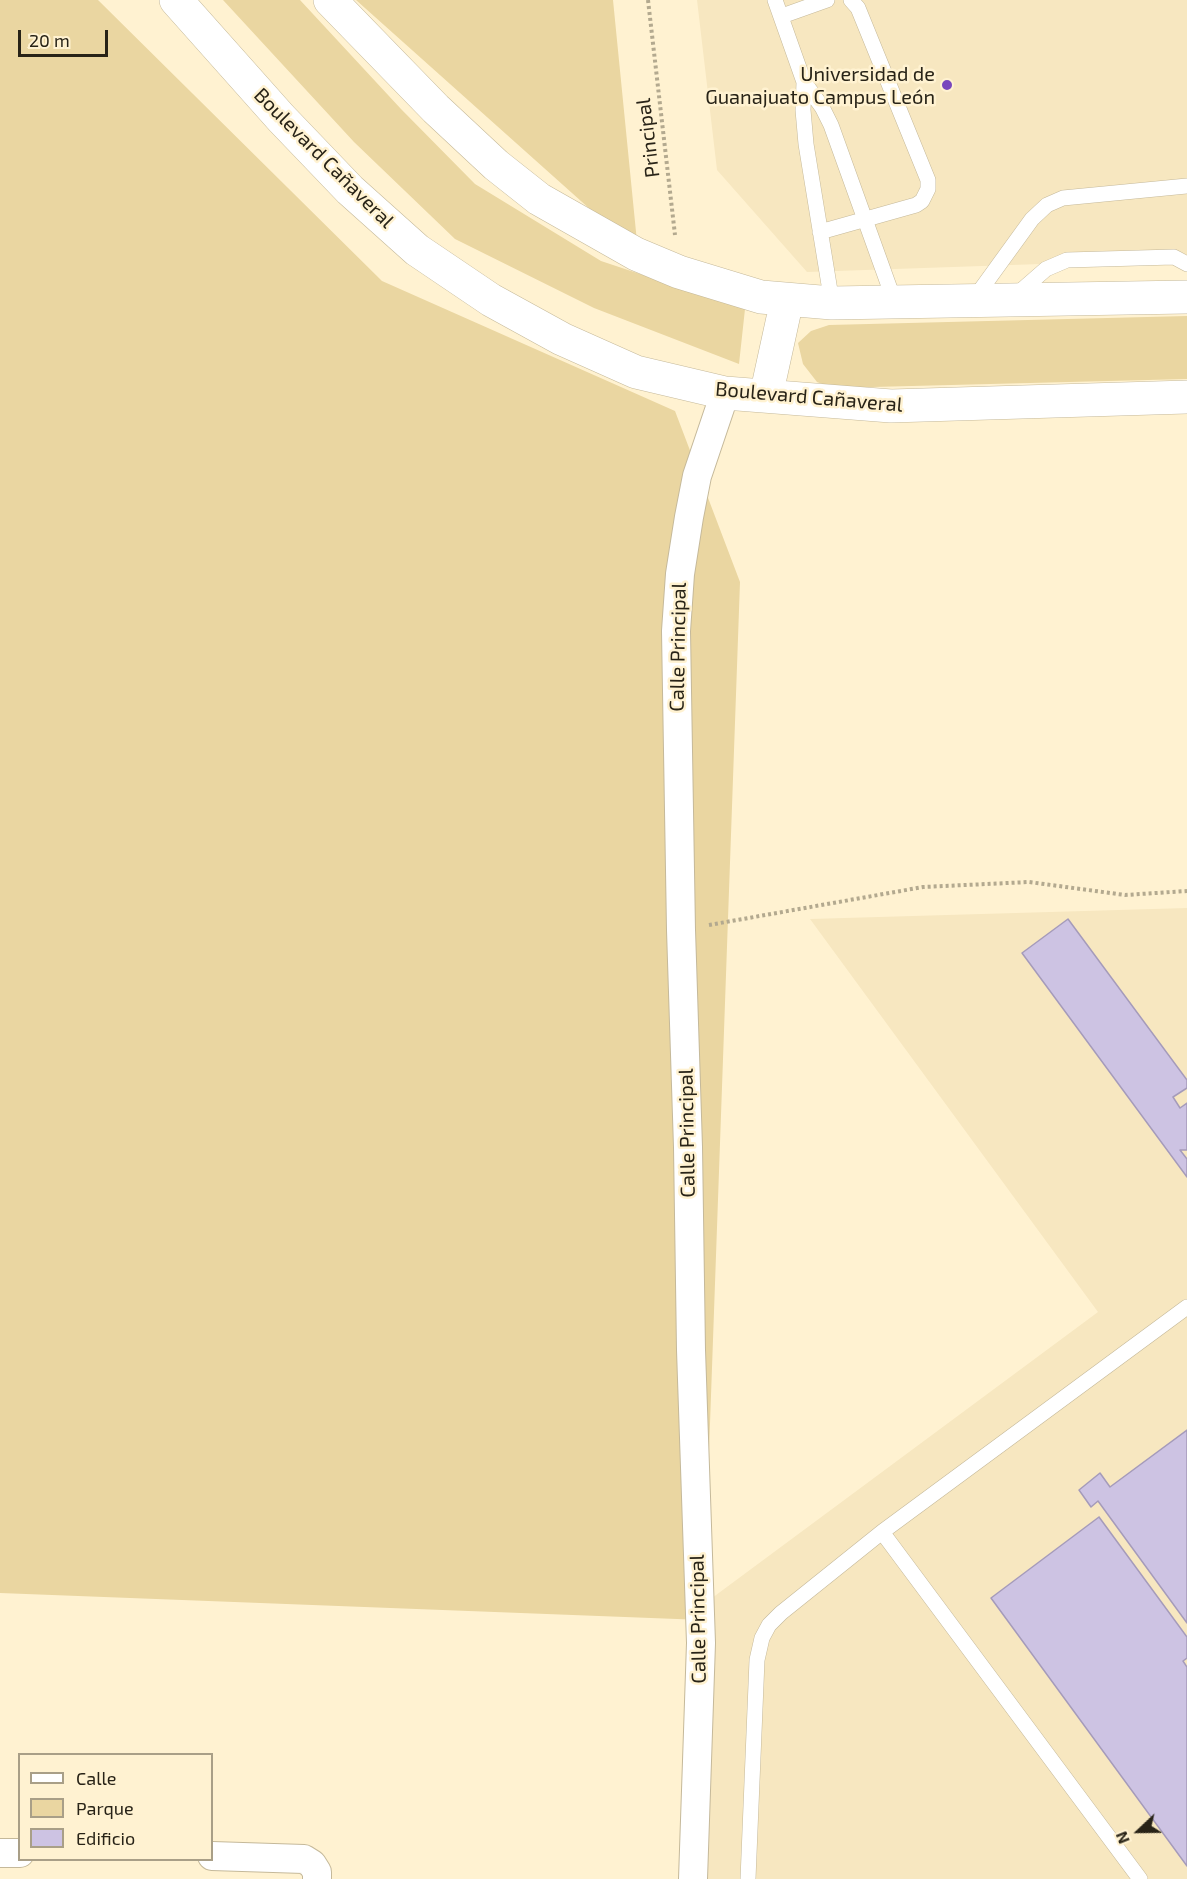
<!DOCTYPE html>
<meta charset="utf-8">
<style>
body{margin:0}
#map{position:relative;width:1187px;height:1879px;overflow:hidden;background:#fff2d1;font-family:"Exo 2",sans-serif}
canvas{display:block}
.legend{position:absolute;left:18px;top:1753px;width:195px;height:108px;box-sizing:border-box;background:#fff2d1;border:2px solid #a99f87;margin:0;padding:8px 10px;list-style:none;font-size:18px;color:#282317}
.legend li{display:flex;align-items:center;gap:12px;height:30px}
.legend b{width:30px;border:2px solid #a99f87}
.north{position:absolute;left:1109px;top:1801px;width:60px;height:60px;-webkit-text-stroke:4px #fff2d1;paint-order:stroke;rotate:248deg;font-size:16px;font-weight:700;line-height:24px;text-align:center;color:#282317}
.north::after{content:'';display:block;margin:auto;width:21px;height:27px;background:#282317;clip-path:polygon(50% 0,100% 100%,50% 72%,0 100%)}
.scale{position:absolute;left:18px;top:30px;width:90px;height:27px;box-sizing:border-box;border:3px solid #282317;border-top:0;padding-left:8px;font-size:18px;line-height:21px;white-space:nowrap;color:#282317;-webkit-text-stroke:4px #fff2d1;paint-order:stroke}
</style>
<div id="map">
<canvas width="1187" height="1879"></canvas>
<ul class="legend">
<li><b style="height:8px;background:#fff"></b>Calle</li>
<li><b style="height:16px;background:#ead6a1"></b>Parque</li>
<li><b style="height:16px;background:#cdc3e3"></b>Edificio</li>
</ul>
<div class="north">N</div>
<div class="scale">20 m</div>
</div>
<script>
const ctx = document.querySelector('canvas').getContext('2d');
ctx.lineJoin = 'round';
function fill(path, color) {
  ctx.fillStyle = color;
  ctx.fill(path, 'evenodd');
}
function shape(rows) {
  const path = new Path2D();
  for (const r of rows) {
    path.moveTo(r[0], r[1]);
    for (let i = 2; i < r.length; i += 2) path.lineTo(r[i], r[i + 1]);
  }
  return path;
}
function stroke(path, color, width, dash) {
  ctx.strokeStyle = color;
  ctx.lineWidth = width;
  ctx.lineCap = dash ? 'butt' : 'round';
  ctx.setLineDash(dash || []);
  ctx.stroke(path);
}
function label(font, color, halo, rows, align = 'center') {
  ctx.font = font + ' "Exo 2",sans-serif';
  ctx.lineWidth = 5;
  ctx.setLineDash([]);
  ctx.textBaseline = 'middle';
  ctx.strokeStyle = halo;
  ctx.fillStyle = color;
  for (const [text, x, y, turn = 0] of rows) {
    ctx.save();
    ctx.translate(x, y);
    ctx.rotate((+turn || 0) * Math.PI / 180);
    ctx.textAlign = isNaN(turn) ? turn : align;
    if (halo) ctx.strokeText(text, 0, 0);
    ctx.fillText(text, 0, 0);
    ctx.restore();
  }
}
const built = shape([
 [697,0,1187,0,1187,259,807,272,717,170],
 [1187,908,1187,1879,707,1879,712,1598,1098,1312,810,919]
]);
const green = shape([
 [0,0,98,0,382,281,675,411,740,582,703,1620,0,1593],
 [223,0,300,0,401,109,475,184,601,261,745,309,739,364,594,308,455,239,354,142],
 [356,0,613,0,638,252],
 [1187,316,1187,379,833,388,817,382,803,364,798,343,811,331,829,325]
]);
const building = shape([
 [1068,919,1187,1080,1187,1088,1173,1097,1180,1108,1187,1103,1187,1150,1180,1150,1187,1159,1187,1177,1022,953,1068,919],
 [1187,1430,1187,1623,1098,1501,1091,1507,1079,1490,1100,1473,1110,1487,1187,1430],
 [1099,1517,1187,1637,1187,1658,1183,1661,1187,1667,1187,1866,991,1598,1099,1517]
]);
const path = shape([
 [648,0,675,235],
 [709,925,923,887,1029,882,1125,895,1187,891]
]);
const service = shape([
 [775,0,804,82,822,107,831,125,895,303],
 [782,16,827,0],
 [804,82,803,110,806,144,832,303],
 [820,232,916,205,922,201,928,189,928,180,858,8,851,0],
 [1015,296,1046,269,1067,260,1174,257,1187,264],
 [974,299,1032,219,1047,205,1063,198,1187,186],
 [748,1879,757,1660,762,1638,769,1625,781,1613,882,1532],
 [1140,1879,882,1532,1187,1307]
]);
const minor = shape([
 [0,1853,20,1853],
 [212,1856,304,1859,312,1864,317,1872,317,1879],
 [693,1879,701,1643,691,1350,688,1147,681,930,676,631,680,574,689,517,697,476,725,393]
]);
const tertiary = shape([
 [176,0,281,118,350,190,417,250,491,300,562,339,636,372,725,393,891,406,1187,397],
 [330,0,436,109,496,165,539,199,636,254,679,272,761,297,832,303,1187,297],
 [766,396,787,300]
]);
const markers = [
 [947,85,6,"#7946bd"]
];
const poiNames = [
 ["Universidad de",935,74],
 ["Guanajuato Campus León",935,97]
];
const streetNames = [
 ["Principal",648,138,-97],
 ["Boulevard Cañaveral",324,158,45],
 ["Boulevard Cañaveral",809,397,5],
 ["Calle Principal",678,647,-89],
 ["Calle Principal",687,1133,-91],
 ["Calle Principal",698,1619,-91]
];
fill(built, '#f7e7c0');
fill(green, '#ead6a1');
fill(building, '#cdc3e3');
stroke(building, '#a59bba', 1.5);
stroke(service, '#c5b99a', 16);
stroke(minor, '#c5b99a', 30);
stroke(tertiary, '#c5b99a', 34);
stroke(path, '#b3a98f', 4, [3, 3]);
stroke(service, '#fff', 15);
stroke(minor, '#fff', 28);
stroke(tertiary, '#fff', 33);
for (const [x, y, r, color] of markers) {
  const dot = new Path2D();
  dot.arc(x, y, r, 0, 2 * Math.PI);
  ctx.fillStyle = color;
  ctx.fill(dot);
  stroke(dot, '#fff2d1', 2);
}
label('20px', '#282317', '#fff2d1', poiNames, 'right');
label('20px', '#282317', '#fff2d1', streetNames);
</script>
